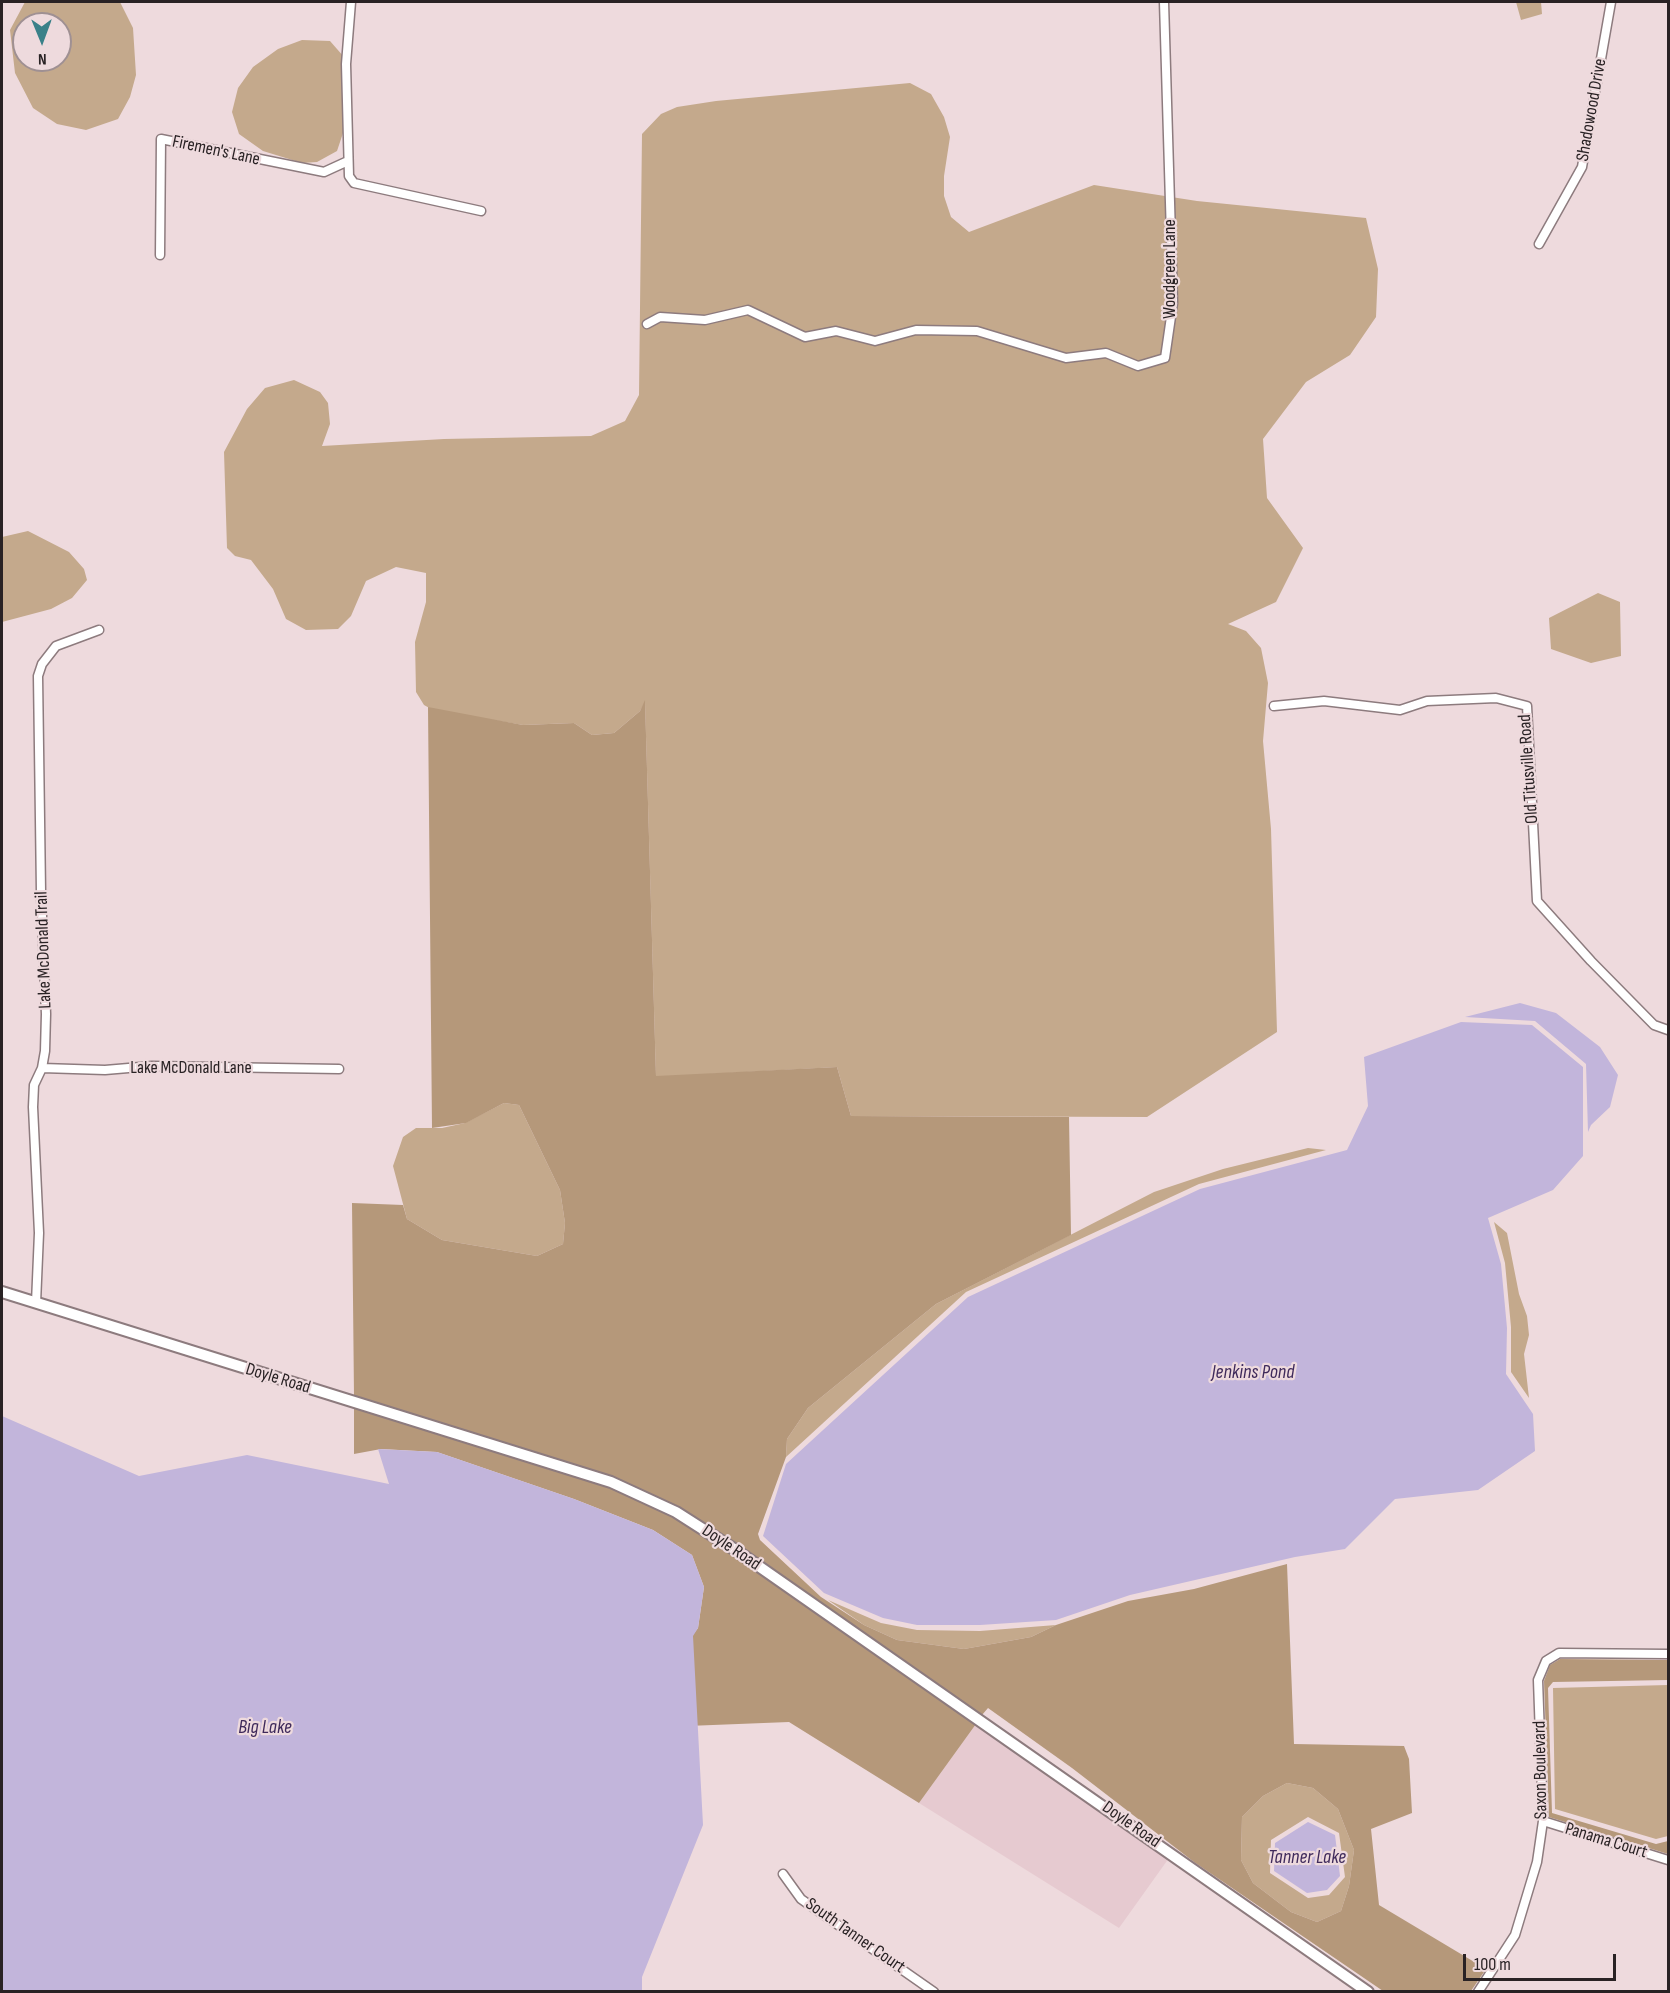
<!DOCTYPE html>
<style>
body{margin:0}
#map{position:relative;width:1670px;height:1993px;overflow:hidden;background:#eedadd;font-family:"Sofia Sans Condensed",sans-serif}
canvas{display:block}
.frame{position:absolute;inset:0;border:3px solid #292224;pointer-events:none}
.north{position:absolute;left:12px;top:12px;width:60px;height:60px;box-sizing:border-box;background:#eedadd;border:2px solid #9f9093;border-radius:50%;rotate:179deg;font-size:16px;font-weight:700;line-height:24px;text-align:center;color:#292224}
.north::after{content:'';display:block;margin:auto;width:21px;height:27px;background:#3a8189;clip-path:polygon(50% 0,100% 100%,50% 72%,0 100%)}
.scale{position:absolute;left:1463px;top:1954px;width:153px;height:27px;box-sizing:border-box;border:3px solid #292224;border-top:0;padding-left:8px;font-size:18px;line-height:21px;white-space:nowrap;color:#292224;-webkit-text-stroke:4px #eedadd;paint-order:stroke}
</style>
<div id="map">
<canvas width="1670" height="1993"></canvas>
<div class="frame"></div>
<div class="north">N</div>
<div class="scale">100 m</div>
</div>
<script>
const ctx = document.querySelector('canvas').getContext('2d');
ctx.lineJoin = 'round';
function fill(path, color) {
  ctx.fillStyle = color;
  ctx.fill(path, 'evenodd');
}
function shape(rows) {
  const path = new Path2D();
  for (const r of rows) {
    path.moveTo(r[0], r[1]);
    for (let i = 2; i < r.length; i += 2) path.lineTo(r[i], r[i + 1]);
  }
  return path;
}
function stroke(path, color, width, dash) {
  ctx.strokeStyle = color;
  ctx.lineWidth = width;
  ctx.lineCap = dash ? 'butt' : 'round';
  ctx.setLineDash(dash || []);
  ctx.stroke(path);
}
function label(font, color, halo, rows, align = 'center') {
  ctx.font = font + ' "Sofia Sans Condensed",sans-serif';
  ctx.lineWidth = 4.5;
  ctx.setLineDash([]);
  ctx.textBaseline = 'middle';
  ctx.strokeStyle = halo;
  ctx.fillStyle = color;
  for (const [text, x, y, turn = 0] of rows) {
    ctx.save();
    ctx.translate(x, y);
    ctx.rotate((+turn || 0) * Math.PI / 180);
    ctx.textAlign = isNaN(turn) ? turn : align;
    if (halo) ctx.strokeText(text, 0, 0);
    ctx.fillText(text, 0, 0);
    ctx.restore();
  }
}
const built = shape([
 [976,1724,1169,1858,1119,1928,919,1803]
]);
const green = shape([
 [25,2,120,2,133,28,136,75,130,97,118,119,86,130,57,124,33,108,15,73,10,30],
 [24,24,60,24,60,60,24,60],
 [1516,2,1541,2,1542,14,1521,20],
 [302,40,330,41,344,57,343,133,337,151,317,162,302,163,263,151,239,134,232,112,238,88,253,67,278,49],
 [910,83,931,94,944,117,950,137,944,176,944,196,951,217,969,232,1094,185,1197,201,1366,218,1378,269,1376,317,1350,355,1306,382,1263,439,1267,498,1303,548,1276,602,1228,624,1246,631,1261,648,1268,683,1263,741,1271,829,1277,1032,1147,1117,851,1116,837,1067,656,1077,645,702,640,711,614,733,592,735,574,723,523,725,433,710,424,705,416,692,415,642,426,602,426,573,396,567,366,581,351,616,338,629,306,630,286,619,273,589,251,560,235,556,227,548,224,452,247,409,265,388,294,380,320,392,328,403,330,424,322,446,444,439,591,436,625,421,639,395,642,134,661,114,677,107,716,101],
 [28,531,69,552,84,569,87,580,72,598,51,609,2,622,2,537],
 [1598,593,1620,602,1621,656,1591,663,1551,649,1549,618],
 [504,1103,519,1105,560,1190,565,1223,563,1244,537,1256,442,1240,407,1219,393,1166,403,1137,416,1128,442,1128,465,1123],
 [1308,1148,1326,1150,1199,1184,966,1292,786,1457,787,1439,808,1408,936,1304,1154,1192,1223,1169],
 [1494,1222,1507,1233,1519,1294,1527,1316,1529,1335,1524,1354,1529,1398,1511,1372,1511,1327,1505,1263],
 [828,1600,881,1623,917,1630,980,1631,1056,1625,1031,1637,964,1649,897,1640,864,1625],
 [1668,1685,1668,1836,1656,1839,1555,1809,1553,1688],
 [1287,1783,1313,1788,1338,1809,1354,1850,1349,1886,1341,1911,1317,1922,1291,1912,1253,1883,1241,1860,1242,1817,1263,1796],
 [1308,1817,1339,1833,1345,1877,1329,1895,1308,1898,1270,1873,1271,1840]
]);
const forest = shape([
 [645,700,656,1076,837,1067,851,1116,1069,1117,1071,1235,936,1304,808,1408,787,1439,786,1457,758,1534,760,1540,821,1597,864,1625,897,1640,964,1649,1031,1637,1056,1625,1128,1601,1194,1589,1287,1564,1294,1744,1404,1746,1409,1759,1412,1813,1371,1829,1379,1905,1486,1969,1471,1991,1383,1991,1194,1862,1072,1768,988,1708,982,1715,740,1546,678,1506,613,1477,354,1396,352,1203,403,1205,407,1219,442,1240,537,1256,563,1244,565,1223,560,1190,519,1105,504,1103,466,1123,432,1128,428,707,523,725,574,723,592,735,614,733,640,711],
 [1287,1783,1313,1788,1338,1809,1354,1850,1349,1886,1341,1911,1317,1922,1291,1912,1253,1883,1241,1860,1242,1817,1263,1796],
 [354,1408,610,1488,673,1517,735,1556,976,1724,919,1803,789,1722,662,1727,595,1762,698,1628,704,1587,692,1555,653,1530,574,1499,437,1452,381,1449,354,1454],
 [1560,1659,1668,1660,1668,1680,1553,1682,1548,1688,1552,1813,1656,1844,1668,1841,1668,1854,1549,1817,1544,1681,1550,1665]
]);
const water = shape([
 [1520,1003,1556,1013,1600,1047,1618,1075,1610,1107,1591,1125,1588,1132,1586,1064,1535,1021,1465,1017],
 [1461,1022,1532,1025,1583,1067,1583,1156,1553,1190,1488,1218,1501,1264,1507,1328,1506,1374,1533,1414,1535,1451,1478,1490,1395,1499,1345,1549,1295,1557,1130,1595,1056,1620,980,1625,917,1625,883,1618,824,1593,763,1536,786,1464,968,1297,1200,1189,1347,1150,1368,1106,1364,1057],
 [2,1416,139,1476,247,1455,389,1484,378,1449,437,1452,574,1499,653,1530,692,1555,704,1587,698,1628,693,1636,703,1825,642,1977,642,1991,2,1991],
 [1308,1822,1335,1835,1340,1876,1327,1890,1307,1893,1274,1871,1275,1843]
]);
const minor = shape([
 [351,2,346,64,349,176,354,183,481,211],
 [1539,244,1582,167,1611,2],
 [160,255,161,139,324,172,348,161],
 [647,324,660,317,705,320,748,310,805,337,836,331,875,341,916,330,977,331,1066,358,1106,353,1138,366,1165,358,1173,303,1164,2],
 [1274,706,1324,701,1400,710,1427,701,1496,698,1527,706,1537,901,1591,961,1654,1025,1668,1030],
 [42,1068,105,1070,152,1066,339,1069],
 [36,1303,39,1233,33,1107,34,1085,42,1068,45,1051,46,1014,41,892,38,676,42,664,56,646,99,630],
 [1543,1821,1668,1860],
 [783,1874,801,1899,934,1992],
 [1478,1992,1515,1935,1537,1862,1543,1821,1538,1680,1546,1661,1559,1653,1668,1654]
]);
const secondary = shape([
 [2,1292,611,1482,676,1512,737,1551,1368,1992]
]);
const streetNames = [
 ["Shadowood Drive",1592,110,-80],
 ["Firemen's Lane",216,151,12],
 ["Woodgreen Lane",1170,269,-90],
 ["Old Titusville Road",1529,769,-94],
 ["Lake McDonald Trail",44,950,-92],
 ["Lake McDonald Lane",191,1068],
 ["Doyle Road",278,1379,17],
 ["Doyle Road",731,1548,34],
 ["Saxon Boulevard",1541,1770,-91],
 ["Doyle Road",1131,1825,35],
 ["Panama Court",1606,1841,17],
 ["South Tanner Court",855,1936,35]
];
const waterNames = [
 ["Jenkins Pond",1253,1373],
 ["Big Lake",265,1728],
 ["Tanner Lake",1307,1858]
];
fill(built, '#e6cad0');
fill(green, '#c4a98c');
fill(forest, '#b5987a');
fill(water, '#c2b5db');
stroke(minor, '#8d7b7e', 11);
stroke(secondary, '#8d7b7e', 14);
stroke(minor, '#fff', 8);
stroke(secondary, '#fff', 10);
label('18px', '#292224', '#eedadd', streetNames);
label('italic 20px', '#3f2a5b', '#eedadd', waterNames);
</script>
